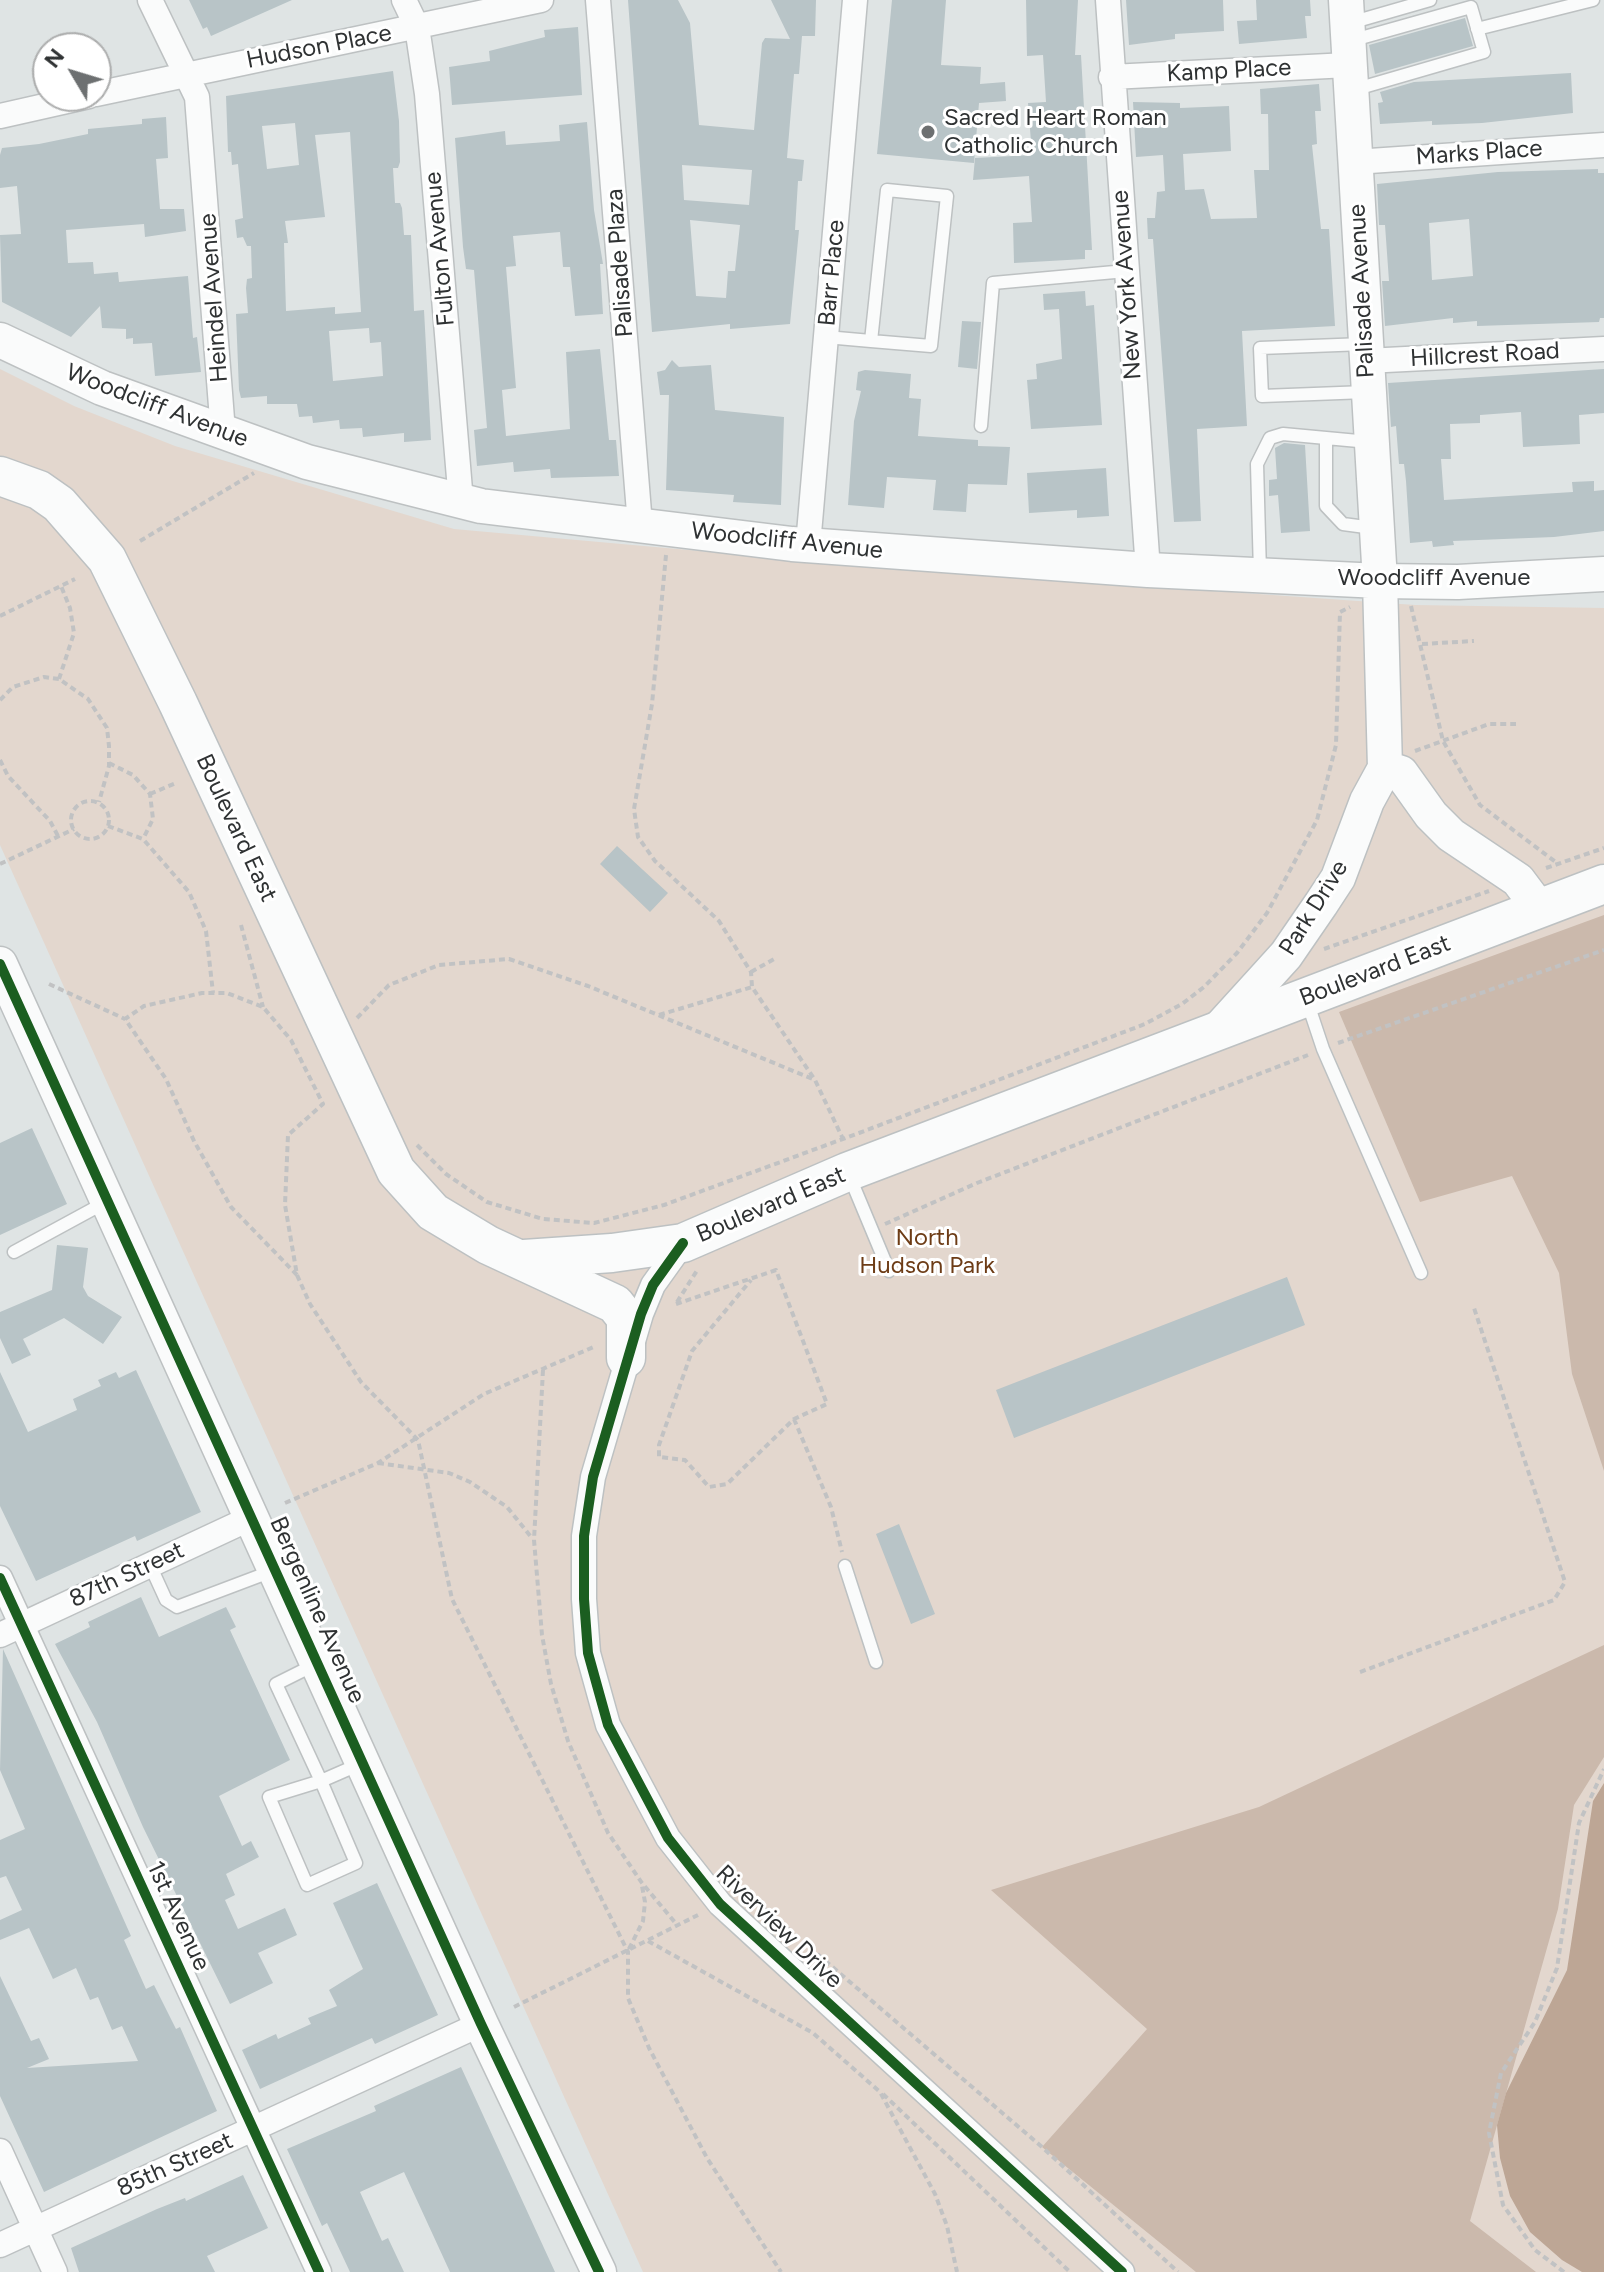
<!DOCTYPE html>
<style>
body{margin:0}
#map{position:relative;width:1604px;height:2272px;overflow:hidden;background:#dfe4e4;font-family:Figtree,sans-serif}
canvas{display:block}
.north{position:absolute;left:32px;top:32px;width:80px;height:80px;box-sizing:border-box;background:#fff;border:2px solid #acadad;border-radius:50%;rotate:308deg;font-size:22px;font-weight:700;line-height:32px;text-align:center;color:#2f3233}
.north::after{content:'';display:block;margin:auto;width:28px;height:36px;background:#6d7071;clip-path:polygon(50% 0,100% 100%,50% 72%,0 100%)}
</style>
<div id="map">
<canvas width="1604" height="2272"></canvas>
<div class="north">N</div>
</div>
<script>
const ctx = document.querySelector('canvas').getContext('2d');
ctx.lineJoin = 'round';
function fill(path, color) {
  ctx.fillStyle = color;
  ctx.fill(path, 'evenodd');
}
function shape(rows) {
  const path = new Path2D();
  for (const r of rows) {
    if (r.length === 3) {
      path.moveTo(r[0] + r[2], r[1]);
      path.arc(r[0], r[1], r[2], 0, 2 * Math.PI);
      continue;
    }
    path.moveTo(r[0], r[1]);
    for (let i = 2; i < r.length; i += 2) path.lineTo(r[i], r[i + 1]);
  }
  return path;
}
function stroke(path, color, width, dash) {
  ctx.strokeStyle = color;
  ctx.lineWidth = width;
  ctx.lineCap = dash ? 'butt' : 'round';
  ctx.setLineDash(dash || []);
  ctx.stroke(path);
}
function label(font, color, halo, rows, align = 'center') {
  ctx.font = font + ' Figtree,sans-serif';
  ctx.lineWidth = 6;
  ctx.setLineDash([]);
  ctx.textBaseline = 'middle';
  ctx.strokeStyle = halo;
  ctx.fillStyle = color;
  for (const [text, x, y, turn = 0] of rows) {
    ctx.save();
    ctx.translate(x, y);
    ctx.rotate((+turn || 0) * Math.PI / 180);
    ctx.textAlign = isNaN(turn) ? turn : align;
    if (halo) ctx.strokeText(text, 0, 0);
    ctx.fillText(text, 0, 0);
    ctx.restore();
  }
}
const green = shape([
 [0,369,74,406,175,446,454,529,901,569,1415,605,1604,608,1604,2272,643,2272,0,845]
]);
const forest = shape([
 [1604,915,1604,1471,1572,1374,1559,1273,1512,1176,1420,1202,1339,1012],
 [1604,1645,1604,1757,1574,1805,1558,1909,1470,2221,1536,2272,1196,2272,1042,2147,1147,2029,991,1890,1259,1807]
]);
const water = shape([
 [1604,1783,1604,2272,1582,2272,1562,2260,1530,2232,1510,2196,1500,2158,1497,2125,1506,2093,1567,1970,1593,1801]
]);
const building = shape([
 [189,0,292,0,211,36,207,27,203,29],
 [628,0,678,0,690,23,699,125,754,130,762,43,765,38,790,39,771,0,816,0,815,36,802,36,799,74,794,74,787,158,804,160,802,181,798,181,795,230,799,230,790,324,730,329,730,324,652,332],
 [682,165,752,170,749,205,684,200],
 [690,220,740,225,735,271,728,271,726,298,696,296],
 [892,0,946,0,941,65,981,67,980,84,1005,82,1006,101,979,103,974,163,877,154],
 [1026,0,1078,0,1075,55,1081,55,1092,250,1085,250,1085,259,1014,263,1013,223,1032,222,1029,176,973,180,975,158,1032,155,1028,103,1046,102,1043,55,1027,56],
 [1126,0,1223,0,1224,31,1175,34,1175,39,1129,45],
 [1256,0,1310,0,1311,16,1305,16,1307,38,1239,44,1237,21,1257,20],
 [1465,18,1473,46,1375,74,1369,45],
 [578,27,582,95,452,105,449,67,490,61,489,51,545,37,544,30],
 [393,71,399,121,400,162,398,168,393,168,395,203,400,203,402,208,404,235,411,235,414,311,424,310,431,440,404,442,404,433,363,437,362,428,340,429,339,420,313,423,312,416,299,417,297,404,267,404,267,396,241,398,239,390,236,314,248,313,246,288,247,279,252,278,251,246,247,246,243,237,237,238,235,220,243,218,238,164,232,165,231,152,228,152,226,96],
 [295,123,299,165,267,169,262,126],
 [350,132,361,312,335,314,335,307,286,311,284,243,288,243,285,221,325,217,315,135],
 [369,328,370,343,381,342,383,376,333,381,329,331],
 [1571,73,1573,113,1482,123,1432,125,1432,121,1380,124,1378,103,1383,102,1380,92,1414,82],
 [1319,84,1321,111,1315,111,1317,144,1312,145,1321,229,1329,229,1335,326,1242,331,1247,426,1197,429,1201,521,1174,522,1153,239,1148,239,1147,218,1155,218,1157,192,1165,191,1163,155,1136,157,1133,102,1180,103,1180,108,1229,106,1231,151,1183,154,1185,190,1204,189,1211,219,1257,218,1254,170,1269,170,1268,114,1261,114,1260,89],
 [166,117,168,158,156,159,160,209,184,209,186,231,145,237,144,224,66,230,68,263,93,262,94,274,118,272,119,282,188,276,193,338,197,337,201,372,155,376,152,343,133,344,133,338,126,339,126,329,102,328,100,306,71,337,2,302,0,235,21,234,17,186,0,188,0,155,2,148,39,144,88,134,88,129,142,124,142,119],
 [587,122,594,210,603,264,600,264,603,314,575,316,570,267,563,267,560,232,513,236,516,266,506,267,516,388,502,390,506,436,570,429,566,352,600,349,609,440,616,440,619,476,551,478,550,469,514,472,513,462,477,466,474,430,487,428,474,270,466,269,463,247,455,138,505,131,506,145,560,141,559,125],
 [1598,169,1598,173,1604,173,1604,318,1600,318,1599,322,1477,326,1477,321,1453,323,1453,318,1385,326,1382,281,1389,281,1385,225,1379,225,1377,184,1498,172],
 [1469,219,1473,276,1432,280,1429,223],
 [1085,291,1086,306,1094,305,1102,425,1031,429,1027,380,1037,379,1036,364,1062,359,1059,309,1044,310,1043,294],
 [962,321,981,322,977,369,958,367],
 [672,360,679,367,711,365,715,410,784,417,781,505,733,502,734,495,666,490,669,395,660,395,657,372,665,370],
 [1604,369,1604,413,1579,415,1580,444,1523,447,1521,412,1480,415,1480,423,1450,424,1451,459,1441,459,1444,500,1573,492,1572,482,1594,481,1594,491,1604,490,1604,531,1554,537,1453,541,1454,545,1433,547,1432,541,1410,543,1406,481,1404,464,1399,464,1396,426,1391,427,1388,383],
 [865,370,911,374,909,398,921,399,918,436,978,440,978,446,1010,447,1007,485,968,484,966,512,933,510,936,480,887,477,884,508,848,505,854,421,861,391,856,390,858,372],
 [1284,443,1305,445,1310,531,1281,533,1278,495,1269,496,1269,480,1277,479,1275,448],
 [1106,468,1109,516,1077,518,1077,510,1029,513,1027,473],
 [617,846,668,893,650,912,600,864],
 [32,1128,67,1204,0,1235,0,1143],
 [57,1245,88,1248,83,1287,88,1296,122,1317,103,1344,64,1318,23,1339,31,1355,12,1364,0,1338,0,1312,52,1290],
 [1287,1277,1305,1325,1014,1438,996,1390],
 [136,1370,201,1512,137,1541,135,1536,36,1581,0,1506,0,1372,28,1432,77,1410,73,1399,101,1386,98,1380,116,1372,119,1378],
 [899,1524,935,1614,911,1624,876,1534],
 [141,1597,159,1637,226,1607,236,1627,230,1630,290,1760,219,1796,242,1846,251,1841,259,1857,226,1874,235,1895,225,1900,238,1929,285,1908,297,1935,258,1953,273,1983,230,2004,143,1827,97,1722,55,1644,90,1627,88,1622],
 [3,1649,131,1936,124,1940,146,1989,154,1985,176,2029,180,2027,217,2111,44,2192,0,2096,0,1976,31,2041,39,2038,49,2059,27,2068,138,2061,122,2026,112,2030,98,1997,90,2000,76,1968,53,1979,29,1928,0,1940,0,1920,22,1910,6,1876,0,1878,0,1840,25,1829,0,1770],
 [377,1883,438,2015,375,2044,372,2038,260,2089,242,2050,276,2034,278,2039,311,2024,308,2018,337,2006,329,1990,363,1969,333,1903],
 [461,2067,555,2272,450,2272,404,2172,360,2192,382,2241,388,2238,404,2272,350,2272,327,2223,322,2226,287,2149,376,2111,374,2106],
 [243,2175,268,2228,207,2256,215,2272,79,2272,71,2248,157,2209,185,2198,186,2201]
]);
const path = shape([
 [140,541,254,473],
 [666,555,652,704,634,809,638,837,655,861,719,921,751,972,752,987,815,1080,843,1139],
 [1411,606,1443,741,1480,805,1557,863],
 [0,616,75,579],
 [1422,644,1474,641],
 [59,679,74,633,70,608,61,586],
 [0,700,13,687,44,677,59,679,88,699,107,728,109,746,109,766,99,802],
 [1415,751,1489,724,1516,724],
 [0,760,8,776,50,821,58,836],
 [109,763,133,775,150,794,153,819,143,839],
 [150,794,176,783],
 [90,820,19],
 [108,826,143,839,189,892,206,931,213,993],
 [0,864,74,829],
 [1546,868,1604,848],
 [241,925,263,1007],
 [1324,949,1489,891],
 [751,972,776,958],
 [49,984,125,1019],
 [659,1015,752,987],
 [357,1018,389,985,439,965,509,959,588,986,815,1080],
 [1338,1043,1604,950],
 [417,1145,446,1174,487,1202,543,1219,594,1223,664,1205,859,1133,1145,1024,1182,1004,1204,987,1237,953,1267,913,1317,820,1336,745,1340,612,1350,607],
 [885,1224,977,1183,1308,1055],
 [297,1275,231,1207,194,1141,166,1079,125,1019,144,1006,202,993,227,993,263,1007,291,1040,323,1104,288,1135,285,1205,297,1275,310,1304,361,1382,418,1440,452,1599,628,1952,628,1998,649,2048,707,2158,781,2272],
 [677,1302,698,1269],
 [676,1304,776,1270,827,1404,794,1419,727,1484,709,1487,685,1460,659,1457,659,1445,692,1351,751,1280],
 [543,1370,534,1540,542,1635,551,1684,568,1741,608,1833,642,1883,678,1926],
 [794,1419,831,1507,842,1552],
 [378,1463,449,1473,470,1482,507,1507,532,1538],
 [285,1503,378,1463,484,1394,596,1346],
 [1360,1672,1554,1600,1565,1582,1473,1305],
 [741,1892,744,1891,1042,2147,1178,2272],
 [648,1941,813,2033,880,2092,935,2194,947,2226,957,2272],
 [629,1949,643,1921,645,1902,642,1886],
 [514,2007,698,1915],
 [883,2094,1070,2272],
 [1564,2272,1535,2250,1503,2205,1489,2133,1501,2073,1535,2022,1557,1968,1579,1823,1604,1769]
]);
const lane = shape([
 [1350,23,1430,0],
 [1477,29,1593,0],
 [1350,41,1471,7,1484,52,1353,90],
 [826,337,871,341,931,346,947,196,887,190,871,341],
 [1364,344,1260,348,1262,396,1366,392],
 [981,426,993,283,1126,271],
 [1326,438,1326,506,1343,524,1373,528],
 [1260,573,1257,464,1270,438,1283,434,1369,442],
 [1307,1001,1323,1049,1421,1273],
 [849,1175,889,1271],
 [14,1252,106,1202],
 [150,1565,166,1600,177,1607,275,1570],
 [845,1566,876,1662],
 [316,1664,276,1684,321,1781,360,1764],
 [321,1781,356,1863,307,1885,269,1797,321,1781]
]);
const street = shape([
 [150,0,197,97,223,432],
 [404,0,417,27,427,94,461,502],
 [598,0,640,525],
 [1108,0,1148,570],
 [1111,77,1348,65],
 [96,94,541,0],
 [0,116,89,96],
 [1355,162,1604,145],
 [1366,361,1604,349],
 [808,545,855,0],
 [683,1243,653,1285,641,1314,593,1477,584,1536,584,1599,588,1653,608,1725,668,1838,720,1904,1122,2272],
 [0,1578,319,2272],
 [0,1635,253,1517],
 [0,2151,55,2272],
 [0,2245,481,2024]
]);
const secondary = shape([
 [0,340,102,388,307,462,481,506,792,544,1148,570,1380,581,1458,582,1604,574],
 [1385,768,1401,773,1431,815,1451,835,1518,880,1539,908],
 [0,964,481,2024,599,2272],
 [1217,1031,1286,955,1321,904,1338,878,1367,801,1385,768,1380,581,1346,0]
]);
const primary = shape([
 [0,476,39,490,59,504,107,559,178,703,396,1171,433,1212,488,1245,615,1304,626,1318,626,1358],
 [524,1259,612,1253,683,1243,847,1172,1604,884]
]);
const cycleway = shape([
 [0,964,481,2024,599,2272],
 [683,1243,653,1285,641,1314,593,1477,584,1536,584,1599,588,1653,608,1725,668,1838,720,1904,1122,2272],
 [0,1578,319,2272]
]);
const markers = [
 [928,132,8,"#6d7071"]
];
const streetNames = [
 ["Hudson Place",319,47,-11],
 ["Kamp Place",1229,71,-3],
 ["Marks Place",1479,153,-4],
 ["Fulton Avenue",440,249,-95],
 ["Palisade Plaza",620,263,-94],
 ["Barr Place",832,273,-85],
 ["New York Avenue",1127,285,-94],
 ["Palisade Avenue",1362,291,-93],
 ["Heindel Avenue",214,298,-94],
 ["Hillcrest Road",1485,355,-3],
 ["Woodcliff Avenue",157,406,21],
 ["Woodcliff Avenue",787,541,6],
 ["Woodcliff Avenue",1434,578],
 ["Boulevard East",236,828,65],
 ["Park Drive",1314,908,-58],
 ["Boulevard East",1375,971,-21],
 ["Boulevard East",771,1205,-23],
 ["87th Street",127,1575,-25],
 ["Bergenline Avenue",317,1610,66],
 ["1st Avenue",178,1916,65],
 ["Riverview Drive",779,1927,44],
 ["85th Street",175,2165,-24]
];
const poiNames = [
 ["Sacred Heart Roman",944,118],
 ["Catholic Church",944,146]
];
const parkNames = [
 ["North",927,1238],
 ["Hudson Park",927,1266]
];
fill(green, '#e3d7ce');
fill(forest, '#cbb9ac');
fill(water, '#bda695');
fill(building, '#b8c4c7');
stroke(lane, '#bdc1c2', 15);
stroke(street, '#bdc1c2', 27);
stroke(secondary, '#bdc1c2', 37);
stroke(primary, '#bdc1c2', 41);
stroke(path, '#c1c2c3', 4, [6, 4]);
stroke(lane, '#fafbfb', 12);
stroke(street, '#fafbfb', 24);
stroke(secondary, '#fafbfb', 34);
stroke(primary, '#fafbfb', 38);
stroke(cycleway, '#1b5e20', 10);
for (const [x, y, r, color] of markers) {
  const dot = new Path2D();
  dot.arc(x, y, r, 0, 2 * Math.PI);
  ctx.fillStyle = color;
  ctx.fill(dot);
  stroke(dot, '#fff', 3);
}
label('24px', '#2f3233', '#fff', streetNames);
label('24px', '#2f3233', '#fff', poiNames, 'left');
label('24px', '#6d3c16', '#fff', parkNames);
</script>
